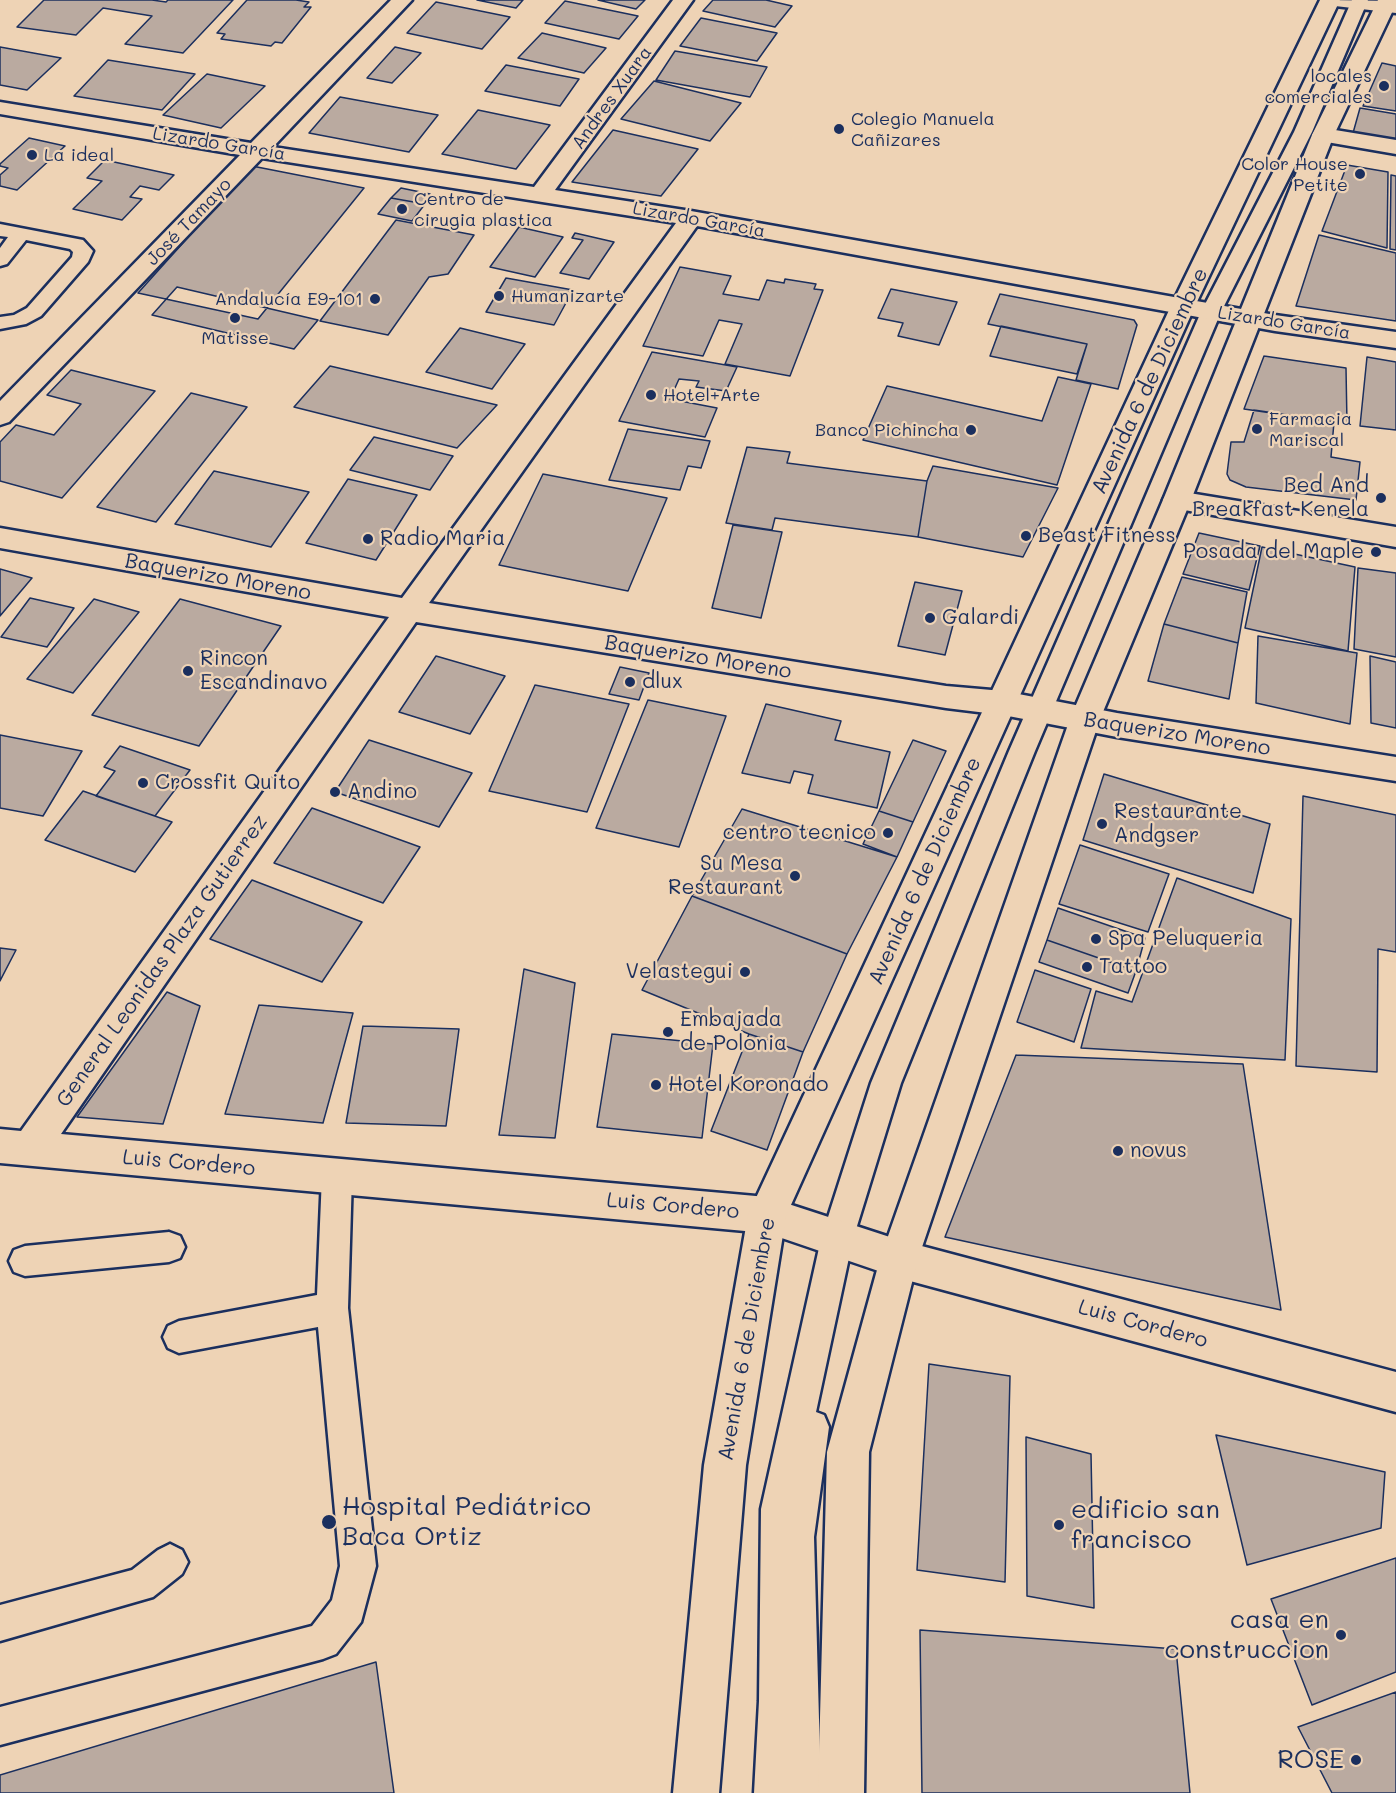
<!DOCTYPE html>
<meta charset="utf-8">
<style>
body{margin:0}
canvas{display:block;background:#eed3b5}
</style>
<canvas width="1396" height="1793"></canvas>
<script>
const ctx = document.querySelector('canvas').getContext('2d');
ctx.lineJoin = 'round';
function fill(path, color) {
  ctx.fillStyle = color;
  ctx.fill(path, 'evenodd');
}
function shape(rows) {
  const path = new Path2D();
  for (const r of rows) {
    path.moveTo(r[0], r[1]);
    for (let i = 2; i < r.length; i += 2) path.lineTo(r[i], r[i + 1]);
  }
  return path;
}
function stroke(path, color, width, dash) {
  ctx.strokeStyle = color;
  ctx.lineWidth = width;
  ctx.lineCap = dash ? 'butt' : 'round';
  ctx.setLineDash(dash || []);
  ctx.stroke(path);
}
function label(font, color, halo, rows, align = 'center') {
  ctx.font = font + ' Mali,sans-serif';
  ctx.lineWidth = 4.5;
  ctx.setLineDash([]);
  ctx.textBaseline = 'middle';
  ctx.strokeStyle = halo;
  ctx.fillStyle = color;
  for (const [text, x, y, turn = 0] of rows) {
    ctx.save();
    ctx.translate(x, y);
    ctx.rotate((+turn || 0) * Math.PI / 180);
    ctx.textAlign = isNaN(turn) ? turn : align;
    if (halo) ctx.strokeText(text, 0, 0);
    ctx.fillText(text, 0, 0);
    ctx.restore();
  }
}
const building = shape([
 [44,0,152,0,166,2,168,0,233,0,183,53,125,44,152,16,103,8,76,35,17,27,44,0],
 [247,0,296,0,309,2,304,7,311,7,282,43,275,42,271,46,221,39,225,34,217,33,247,0],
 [477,0,523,0,516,8,477,0],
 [598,0,645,0,636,9,598,0],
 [713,0,766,0,792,6,775,27,703,11,713,0],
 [565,1,638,16,619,39,545,23,565,1],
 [436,2,510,17,482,49,407,33,436,2],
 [701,18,777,33,757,61,680,46,701,18],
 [542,33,606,48,584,73,518,58,542,33],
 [0,47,61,58,27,90,0,85,0,47],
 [395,47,421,53,392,83,367,78,395,47],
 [675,51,767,67,750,97,656,80,675,51],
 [108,60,195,74,162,110,74,96,108,60],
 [1382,63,1396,66,1396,111,1363,106,1382,63],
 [506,65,579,79,560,106,485,91,506,65],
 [207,74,265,86,221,128,163,115,207,74],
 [654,81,741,103,710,141,621,119,654,81],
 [340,97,438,115,409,152,309,133,340,97],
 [1360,108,1396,114,1396,139,1353,133,1360,108],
 [478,110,550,125,516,169,442,154,478,110],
 [613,130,698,149,661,196,572,182,613,130],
 [29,138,65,146,17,190,0,186,0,175,8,168,0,166,0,164,29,138],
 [105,160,174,175,159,190,140,186,130,197,142,199,122,220,73,209,102,181,87,178,105,160],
 [1347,165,1388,172,1387,248,1322,231,1347,165],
 [252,166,364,188,258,319,138,293,252,166],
 [1391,175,1396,176,1396,250,1390,249,1391,175],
 [401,188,430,194,425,204,391,198,401,188],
 [391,198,425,204,412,221,378,214,391,198],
 [396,220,474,235,448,274,429,277,388,335,320,321,396,220],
 [519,227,563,237,535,277,490,267,519,227],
 [575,233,614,242,589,279,560,273,583,240,572,238,575,233],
 [1319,235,1396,253,1396,321,1296,306,1319,235],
 [680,267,731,276,723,294,759,300,767,280,784,283,785,279,816,284,814,289,823,290,790,376,725,364,742,324,719,320,703,356,643,346,680,267],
 [506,278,573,290,554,325,486,312,506,278],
 [177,287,318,320,294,349,152,315,177,287],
 [891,289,957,302,939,345,898,336,903,323,878,318,891,289],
 [1000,294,1134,320,1137,325,1118,389,1076,380,1087,344,988,324,1000,294],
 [1001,326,1087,344,1077,374,990,356,1001,326],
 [460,328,525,344,492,389,426,372,460,328],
 [652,352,737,367,726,391,696,387,699,381,679,379,670,399,717,408,705,437,619,421,652,352],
 [1264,356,1346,368,1347,424,1244,409,1264,356],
 [1367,357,1396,362,1396,430,1360,426,1367,357],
 [330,366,497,405,457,448,294,407,330,366],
 [71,370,155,391,62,498,0,481,0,442,16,425,54,435,81,404,47,395,71,370],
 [1058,377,1091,384,1057,485,863,440,887,386,1042,421,1058,377],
 [191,393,247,407,156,522,97,507,191,393],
 [1254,410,1334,422,1331,457,1360,462,1356,500,1246,487,1230,480,1227,474,1231,442,1244,442,1254,410],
 [628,429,710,441,701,468,688,466,680,490,609,480,628,429],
 [374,437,453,456,430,490,350,470,374,437],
 [747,447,790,452,787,463,927,481,918,537,775,518,772,530,726,523,747,447],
 [933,466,1058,488,1023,557,918,537,927,481,933,466],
 [214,471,309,492,271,547,175,524,214,471],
 [543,474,667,498,628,591,499,565,543,474],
 [348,479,417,495,376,560,306,543,348,479],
 [733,525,782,532,761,618,712,608,733,525],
 [1199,533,1260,546,1249,590,1183,574,1199,533],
 [1262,547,1355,567,1348,651,1245,628,1262,547],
 [1358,568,1396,573,1396,657,1354,649,1358,568],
 [0,569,32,578,0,616,0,569],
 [1182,577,1247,592,1238,643,1164,624,1182,577],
 [915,582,962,591,945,655,898,646,915,582],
 [30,598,74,608,47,647,1,637,30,598],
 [94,599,139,612,73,693,27,679,94,599],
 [180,599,281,626,199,746,92,715,180,599],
 [1164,624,1238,643,1229,699,1148,681,1164,624],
 [1258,636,1357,653,1350,724,1256,703,1258,636],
 [436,656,505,676,470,734,399,712,436,656],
 [1370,656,1396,662,1396,728,1371,723,1370,656],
 [620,667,649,673,639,700,609,694,620,667],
 [535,685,629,704,587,812,489,791,535,685],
 [648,700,726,716,679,847,596,828,648,700],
 [766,704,841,721,835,740,890,752,877,808,808,793,813,775,794,771,790,783,742,773,766,704],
 [0,735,82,751,43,816,0,808,0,735],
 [369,740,472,773,439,827,335,792,369,740],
 [913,740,946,751,913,822,879,811,913,740],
 [120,746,190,770,155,816,96,796,115,771,104,767,120,746],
 [1104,774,1270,824,1253,893,1083,840,1104,774],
 [83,791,172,822,135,872,45,840,83,791],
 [1303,796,1396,815,1396,952,1378,949,1377,1072,1296,1066,1303,796],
 [312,808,420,847,383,903,274,863,312,808],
 [742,809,897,857,847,954,692,896,742,809],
 [879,811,913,822,897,857,863,844,879,811],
 [1080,845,1169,874,1148,932,1059,904,1080,845],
 [1177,878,1291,919,1285,1060,1081,1048,1096,991,1132,1002,1177,878],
 [252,880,362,922,322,982,210,939,252,880],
 [692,896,847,954,803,1052,749,1034,642,990,692,896],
 [1058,908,1145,938,1136,971,1047,940,1058,908],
 [1047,940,1136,971,1128,993,1039,962,1047,940],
 [0,948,16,950,0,981,0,948],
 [524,969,575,983,555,1138,499,1135,524,969],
 [1035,970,1091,989,1074,1042,1017,1022,1035,970],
 [167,992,200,1006,163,1124,77,1117,167,992],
 [259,1005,353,1013,323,1123,225,1114,259,1005],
 [363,1026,459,1029,446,1126,346,1123,363,1026],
 [612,1034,713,1044,702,1138,597,1127,612,1034],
 [749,1034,803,1052,767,1150,711,1131,749,1034],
 [1016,1055,1243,1064,1281,1310,945,1237,1016,1055],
 [929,1364,1010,1376,1005,1582,917,1570,929,1364],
 [1216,1435,1385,1472,1381,1528,1247,1565,1216,1435],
 [1026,1437,1091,1454,1094,1608,1027,1596,1026,1437],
 [1396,1558,1396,1672,1312,1705,1271,1599,1396,1558],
 [920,1630,1176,1649,1190,1793,922,1793,920,1630],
 [376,1662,394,1793,0,1793,0,1775,376,1662],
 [1396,1692,1396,1793,1332,1793,1298,1727,1396,1692]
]);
const service = shape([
 [1352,0,1368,0,1312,132,1221,312,1035,751,901,1083,853,1239,816,1412,824,1415,829,1427,814,1537,821,1793,754,1793,759,1701,761,1509,821,1239,871,1083,1009,751,1201,312,1294,132,1352,0],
 [0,224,83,240,93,251,88,262,41,316,26,324,0,329,0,317,14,315,27,308,72,257,73,252,70,249,26,240,7,264,0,266,0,248,8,237,0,236,0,224],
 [337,1162,348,1166,352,1176,348,1308,376,1566,361,1622,336,1654,323,1659,0,1745,0,1707,312,1626,332,1600,340,1566,318,1327,179,1353,168,1348,163,1337,168,1326,179,1321,317,1295,322,1176,326,1166,337,1162],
 [169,1232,180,1236,185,1247,180,1258,169,1262,25,1276,14,1272,9,1261,14,1250,25,1246,169,1232],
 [170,1544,182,1550,188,1562,182,1574,153,1597,0,1641,0,1605,132,1570,158,1550,170,1544]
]);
const minor = shape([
 [391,0,412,0,273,147,534,187,673,0,693,0,555,190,691,211,1275,315,1396,332,1396,348,1275,331,697,226,429,603,946,686,1003,691,1117,713,1396,757,1396,781,1117,737,1003,715,946,708,416,622,61,1134,767,1197,899,1240,1396,1372,1396,1412,899,1278,767,1233,0,1163,0,1129,21,1131,389,617,0,548,0,528,402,598,676,223,262,158,9,422,0,425,0,401,240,155,0,114,0,102,251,143,391,0],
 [1325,0,1396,1,1396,13,1335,6,1328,4,1325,0],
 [1323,128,1396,140,1396,154,1315,140,1312,135,1315,130,1323,128],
 [1177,491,1396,527,1396,547,1167,507,1163,500,1167,493,1177,491]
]);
const primary = shape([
 [1320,0,1340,0,1195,306,786,1216,746,1465,719,1793,673,1793,704,1465,748,1215,1171,306,1320,0],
 [1378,0,1396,0,1396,4,1334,135,1191,500,1100,719,918,1259,869,1452,864,1793,818,1793,827,1452,880,1259,1070,719,1163,500,1312,135,1378,0]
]);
const markers = [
 [1384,86,6,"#1b2f5e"],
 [839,129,6,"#1b2f5e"],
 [32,155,6,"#1b2f5e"],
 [1360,174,6,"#1b2f5e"],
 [402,209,6,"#1b2f5e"],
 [499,296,6,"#1b2f5e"],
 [375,299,6,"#1b2f5e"],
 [235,318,6,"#1b2f5e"],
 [651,395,6,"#1b2f5e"],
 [1257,429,6,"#1b2f5e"],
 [971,430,6,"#1b2f5e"],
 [1381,498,6,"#1b2f5e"],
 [1026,536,6,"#1b2f5e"],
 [368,539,6,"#1b2f5e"],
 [1376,552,6,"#1b2f5e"],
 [930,618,6,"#1b2f5e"],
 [188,671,6,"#1b2f5e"],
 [630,682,6,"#1b2f5e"],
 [143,783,6,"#1b2f5e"],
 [335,792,6,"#1b2f5e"],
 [1102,824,6,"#1b2f5e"],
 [888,833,6,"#1b2f5e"],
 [795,876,6,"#1b2f5e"],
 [1096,939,6,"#1b2f5e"],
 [1087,967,6,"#1b2f5e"],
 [745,972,6,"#1b2f5e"],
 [668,1032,6,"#1b2f5e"],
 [656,1085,6,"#1b2f5e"],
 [1118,1151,6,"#1b2f5e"],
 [329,1522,8,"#1b2f5e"],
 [1059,1525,6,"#1b2f5e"],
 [1341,1635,6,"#1b2f5e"],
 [1356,1760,6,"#1b2f5e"]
];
const farPoinames = [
 ["locales",1372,76,"right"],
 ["comerciales",1372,97,"right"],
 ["Colegio Manuela",851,119],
 ["Cañizares",851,140],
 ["La ideal",44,155],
 ["Color House",1348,164,"right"],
 ["Petite",1348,185,"right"],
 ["Centro de",414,199],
 ["cirugia plastica",414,220],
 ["Humanizarte",511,296],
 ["Andalucía E9-101",363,299,"right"],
 ["Matisse",235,338,"center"],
 ["Hotel+Arte",663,395],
 ["Farmacia",1269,419],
 ["Mariscal",1269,440],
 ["Banco Pichincha",959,430,"right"]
];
const farStreetnames = [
 ["Andres Xuara",612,98,-54],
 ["Lizardo García",219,144,9],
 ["Lizardo García",699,220,10],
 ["José Tamayo",189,222,-46],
 ["Lizardo García",1284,323,9]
];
const streetNames = [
 ["Avenida 6 de Diciembre",1150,381,-65],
 ["Baquerizo Moreno",218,577,10],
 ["Baquerizo Moreno",698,657,9],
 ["Baquerizo Moreno",1177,734,9],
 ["Avenida 6 de Diciembre",925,871,-66],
 ["General Leonidas Plaza Gutierrez",162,961,-55],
 ["Luis Cordero",189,1163,5],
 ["Luis Cordero",673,1206,5],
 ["Luis Cordero",1143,1324,15],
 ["Avenida 6 de Diciembre",747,1339,-80]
];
const poiNames = [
 ["Bed And",1369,486,"right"],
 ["Breakfast Kenela",1369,510,"right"],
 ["Beast Fitness",1038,536],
 ["Radio Maria",380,539],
 ["Posada del Maple",1364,552,"right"],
 ["Galardi",942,618],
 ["Rincon",200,659],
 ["Escandinavo",200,683],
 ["dlux",642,682],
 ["Crossfit Quito",155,783],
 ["Andino",347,792],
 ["Restaurante",1114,812],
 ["Andgser",1114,836],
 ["centro tecnico",876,833,"right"],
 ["Su Mesa",783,864,"right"],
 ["Restaurant",783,888,"right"],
 ["Spa Peluqueria",1108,939],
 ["Tattoo",1099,967],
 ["Velastegui",733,972,"right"],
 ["Embajada",680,1020],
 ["de Polonia",680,1044],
 ["Hotel Koronado",668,1085],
 ["novus",1130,1151]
];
const nearPoinames = [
 ["Hospital Pediátrico",342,1507],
 ["Baca Ortiz",342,1537],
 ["edificio san",1071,1510],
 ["francisco",1071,1540],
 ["casa en",1329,1620,"right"],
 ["construccion",1329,1650,"right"],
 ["ROSE",1344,1760,"right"]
];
fill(building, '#baaaa0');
stroke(building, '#1b2f5e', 1.5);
stroke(service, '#1b2f5e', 5);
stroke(minor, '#1b2f5e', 5);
stroke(primary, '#1b2f5e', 5);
fill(service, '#eed3b5');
fill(minor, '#eed3b5');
fill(primary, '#eed3b5');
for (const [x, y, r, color] of markers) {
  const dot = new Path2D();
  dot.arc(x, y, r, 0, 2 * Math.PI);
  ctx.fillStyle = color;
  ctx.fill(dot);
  stroke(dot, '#eed3b5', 2);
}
label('18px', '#1b2f5e', '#eed3b5', farPoinames, 'left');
label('18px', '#1b2f5e', '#eed3b5', farStreetnames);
label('21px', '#1b2f5e', '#eed3b5', streetNames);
label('21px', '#1b2f5e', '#eed3b5', poiNames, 'left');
label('26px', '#1b2f5e', '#eed3b5', nearPoinames, 'left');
</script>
